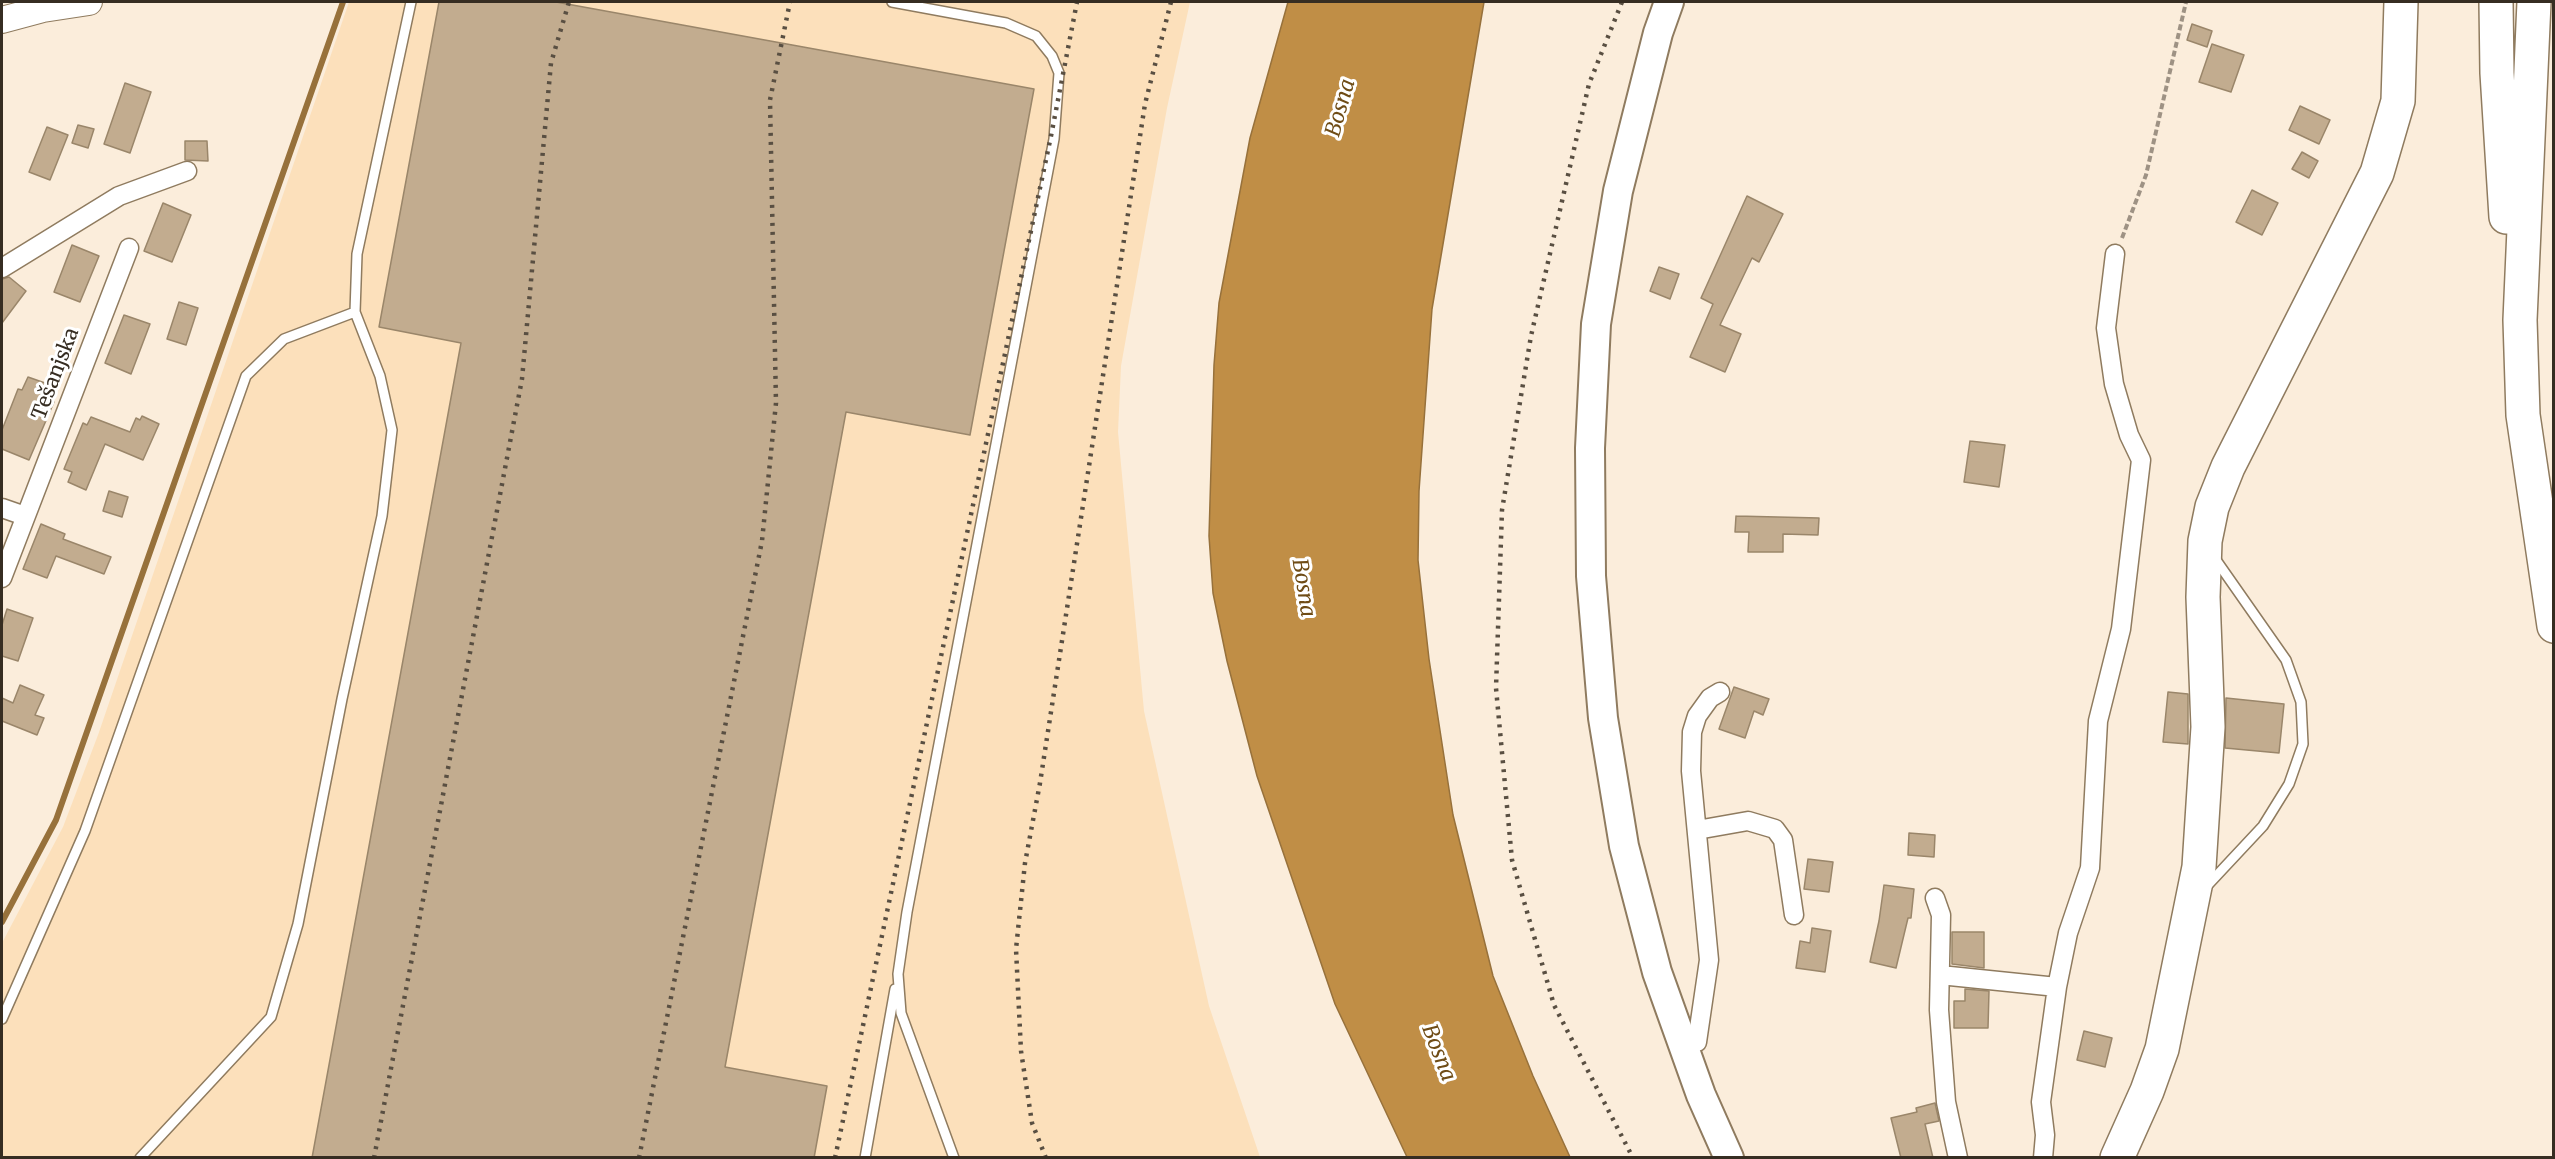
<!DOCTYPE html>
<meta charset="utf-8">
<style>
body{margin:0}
#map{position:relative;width:2555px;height:1159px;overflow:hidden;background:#fbeddb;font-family:Merriweather,serif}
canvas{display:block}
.frame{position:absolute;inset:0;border:3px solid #362d22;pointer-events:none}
</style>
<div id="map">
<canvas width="2555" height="1159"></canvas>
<div class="frame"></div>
</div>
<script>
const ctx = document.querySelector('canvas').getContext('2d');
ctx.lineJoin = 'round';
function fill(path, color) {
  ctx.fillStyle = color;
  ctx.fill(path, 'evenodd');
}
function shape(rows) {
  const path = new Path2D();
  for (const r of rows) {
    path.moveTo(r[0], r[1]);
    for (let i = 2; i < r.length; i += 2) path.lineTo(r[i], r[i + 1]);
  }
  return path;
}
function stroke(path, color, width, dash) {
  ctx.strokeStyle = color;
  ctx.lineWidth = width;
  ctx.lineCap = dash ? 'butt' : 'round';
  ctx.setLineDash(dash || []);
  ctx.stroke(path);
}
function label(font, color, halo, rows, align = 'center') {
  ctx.font = font + ' Merriweather,serif';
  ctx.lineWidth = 6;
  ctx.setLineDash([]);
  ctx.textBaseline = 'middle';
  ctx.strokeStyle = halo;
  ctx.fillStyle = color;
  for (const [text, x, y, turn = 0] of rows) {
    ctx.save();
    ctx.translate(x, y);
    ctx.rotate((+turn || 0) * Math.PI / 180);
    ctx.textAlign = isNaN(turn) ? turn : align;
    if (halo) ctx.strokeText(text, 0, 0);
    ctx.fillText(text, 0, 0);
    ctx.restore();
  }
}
const built = shape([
 [349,2,1190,2,1167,108,1121,366,1118,432,1144,711,1209,1006,1260,1157,2,1158,2,943,63,827,98,735]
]);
const water = shape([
 [1288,2,1484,2,1432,309,1419,491,1418,560,1429,659,1453,815,1493,976,1533,1076,1570,1157,1407,1157,1335,1004,1257,776,1227,661,1213,593,1209,536,1214,365,1219,303,1250,138,1288,2]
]);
const stream = shape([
 [2,922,56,820,343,2]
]);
const building = shape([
 [439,2,556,2,1034,89,970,435,846,412,725,1067,827,1086,814,1158,312,1158,461,343,379,327,439,2],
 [2192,24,2212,31,2207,47,2187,40,2192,24],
 [2212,44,2244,55,2231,92,2199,82,2212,44],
 [125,83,151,92,130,153,104,144,125,83],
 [2300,106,2330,120,2319,144,2289,130,2300,106],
 [78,125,94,129,88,148,72,143,78,125],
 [47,127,68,135,50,180,29,172,47,127],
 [185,141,207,141,208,161,185,160,185,141],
 [2302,152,2318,161,2309,178,2292,169,2302,152],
 [2252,190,2278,203,2262,235,2236,222,2252,190],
 [1747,196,1783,214,1759,262,1752,258,1720,325,1741,334,1725,372,1690,357,1713,304,1701,298,1747,196],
 [163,203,191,215,172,262,144,251,163,203],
 [72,245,99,256,80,302,54,292,72,245],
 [1659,267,1679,274,1670,299,1650,291,1659,267],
 [9,277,26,291,2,323,2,279,9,277],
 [179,302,198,308,186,345,167,339,179,302],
 [124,315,150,324,131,374,105,363,124,315],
 [28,377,45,383,43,388,52,391,48,399,54,402,29,460,2,449,2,430,18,389,22,390,28,377],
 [142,416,159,424,143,460,105,444,86,490,68,482,72,472,64,469,83,423,87,425,91,417,130,432,136,418,140,420,142,416],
 [1970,441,2005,445,1999,487,1964,482,1970,441],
 [109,491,128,497,122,517,103,511,109,491],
 [1736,516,1819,518,1818,535,1783,534,1783,552,1748,552,1749,532,1735,532,1736,516],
 [41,524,65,534,63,539,111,557,104,574,56,556,47,578,23,569,41,524],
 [7,609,33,618,18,661,2,656,2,625,7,609],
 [20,685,44,695,35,715,44,718,37,735,2,721,2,698,13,703,20,685],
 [1734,687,1769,699,1763,715,1754,711,1745,738,1719,729,1734,687],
 [2168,692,2188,694,2188,744,2163,742,2168,692],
 [2226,698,2284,704,2279,753,2225,748,2226,698],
 [1909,833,1935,835,1934,857,1908,855,1909,833],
 [1808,859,1833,862,1829,892,1804,889,1808,859],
 [1884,885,1914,889,1911,918,1908,918,1896,968,1870,962,1879,921,1884,885],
 [1812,928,1831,931,1825,972,1796,968,1800,941,1810,943,1812,928],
 [1952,932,1984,932,1984,968,1952,964,1952,932],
 [1965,989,1989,991,1988,1028,1954,1028,1954,1001,1965,1001,1965,989],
 [2084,1031,2112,1038,2105,1067,2077,1060,2084,1031],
 [1935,1103,1939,1121,1925,1124,1933,1158,1901,1158,1891,1118,1917,1112,1916,1108,1935,1103]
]);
const path = shape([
 [2122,238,2146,175,2186,2]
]);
const lane = shape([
 [892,2,1006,23,1036,36,1052,56,1059,73,1054,139,907,912,898,974,901,1013,954,1158],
 [2205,888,2263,826,2289,784,2303,744,2301,702,2286,660,2216,560],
 [2,1019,85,831,246,376,284,339,355,312],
 [140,1158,271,1017,298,924,342,699,382,516,392,430,380,376,355,312,357,254,411,2],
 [865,1158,895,989]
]);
const street = shape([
 [2,268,119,196,187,171],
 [2,508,25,516],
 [2,578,129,248],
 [1697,830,1748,821,1775,829,1783,840,1794,915],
 [1935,898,1941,915,1939,1010,1946,1102,1958,1158],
 [1940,975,2057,987],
 [1684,1046,1697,1042,1709,960,1691,771,1692,732,1697,716,1710,698,1720,692],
 [2043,1158,2045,1135,2041,1102,2057,987,2068,933,2090,868,2098,721,2121,629,2141,460,2129,435,2114,384,2106,328,2115,254]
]);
const secondary = shape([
 [2,20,43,9,89,2]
]);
const primary = shape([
 [1669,2,1658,33,1618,191,1596,324,1590,448,1591,576,1603,718,1624,846,1657,972,1701,1095,1729,1158]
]);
const highway = shape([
 [2496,2,2497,73,2506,217],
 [2534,2,2520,320,2523,415,2554,626],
 [2117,1158,2147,1091,2162,1049,2199,867,2208,727,2203,597,2205,541,2212,507,2228,467,2377,173,2398,101,2401,2]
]);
const rail = shape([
 [1622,2,1589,84,1531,336,1502,510,1496,688,1512,860,1554,1005,1633,1158],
 [374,1158,522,379,551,63,569,2],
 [639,1158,762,541,776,403,770,100,790,2],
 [835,1158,1051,136,1077,2],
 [1046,1158,1032,1123,1021,1051,1016,949,1025,863,1040,783,1145,104,1171,2]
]);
const streetNames = [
 ["Tešanjska",56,374,-69]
];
const waterNames = [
 ["Bosna",1341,108,-74],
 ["Bosna",1303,588,81],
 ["Bosna",1438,1053,69]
];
fill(built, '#fce0bb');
fill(water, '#c08e46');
stroke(water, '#97713b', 1.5);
stroke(stream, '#97713b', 6);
fill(building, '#c2ac8f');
stroke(building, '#9a866a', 1.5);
stroke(lane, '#8f7b5f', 12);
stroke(street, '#8f7b5f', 21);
stroke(secondary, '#8f7b5f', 28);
stroke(primary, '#8f7b5f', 32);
stroke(highway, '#8f7b5f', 36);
stroke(path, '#9e9284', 4, [6, 3]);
stroke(lane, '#fff', 9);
stroke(street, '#fff', 18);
stroke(secondary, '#fff', 26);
stroke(primary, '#fff', 28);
stroke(highway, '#fff', 33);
stroke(rail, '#594f42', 4.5, [3, 6]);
label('20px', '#362d22', '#fff', streetNames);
label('italic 21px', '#6f4c16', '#fff', waterNames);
</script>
